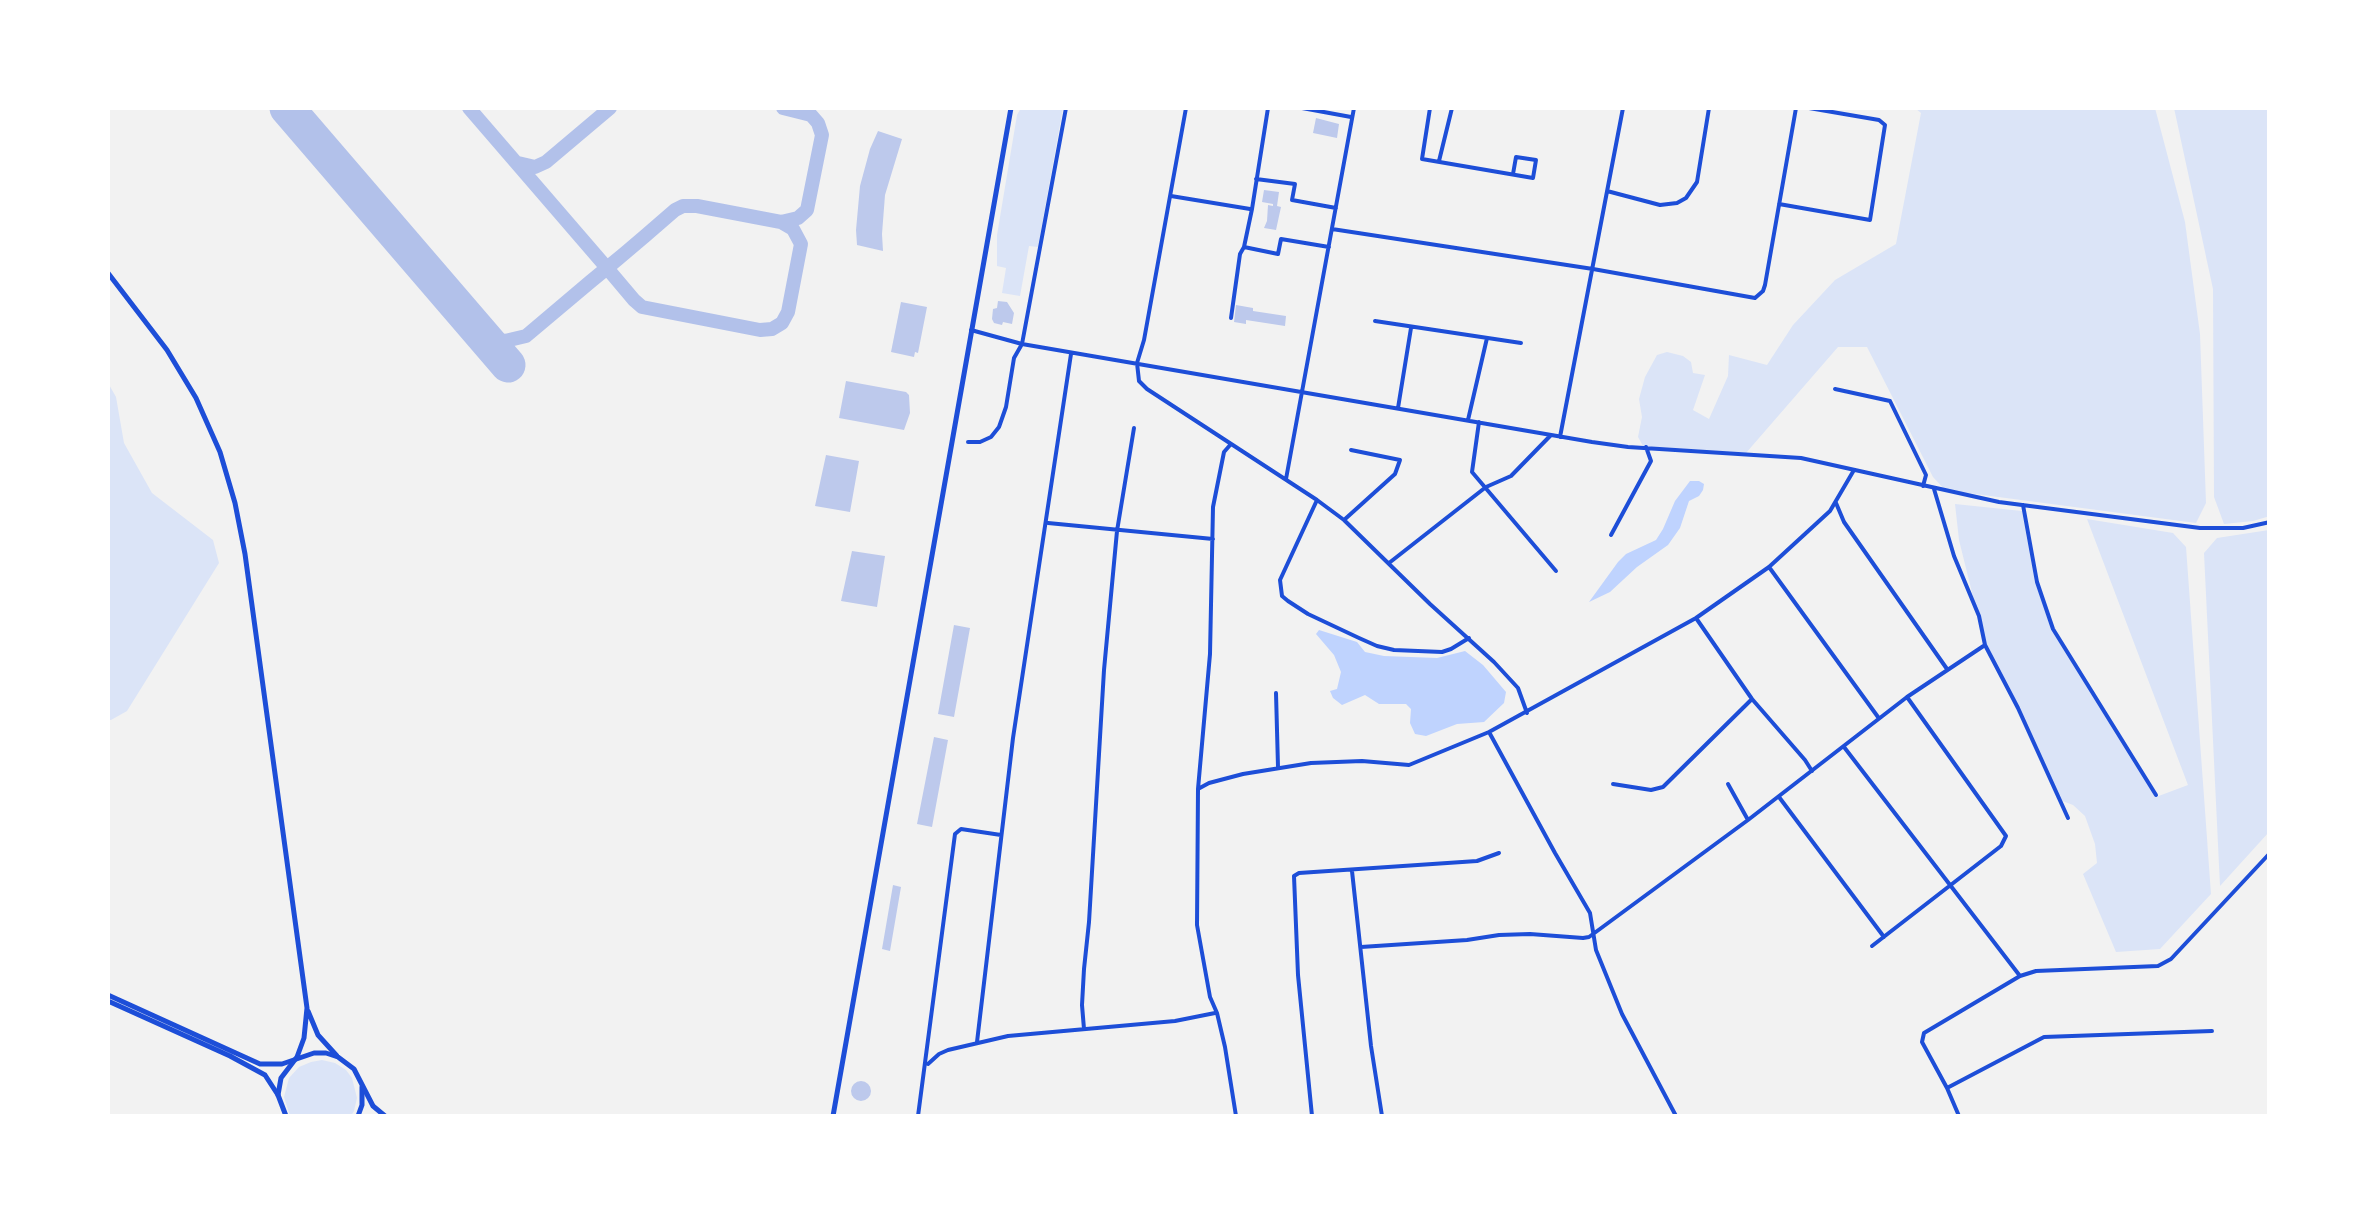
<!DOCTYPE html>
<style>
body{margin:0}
#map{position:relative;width:2377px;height:1224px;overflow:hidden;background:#f2f2f2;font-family:"Roboto Condensed",sans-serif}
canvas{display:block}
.frame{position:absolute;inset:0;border:110px solid #fff;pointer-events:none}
</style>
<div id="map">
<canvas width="2377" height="1224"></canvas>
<div class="frame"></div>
</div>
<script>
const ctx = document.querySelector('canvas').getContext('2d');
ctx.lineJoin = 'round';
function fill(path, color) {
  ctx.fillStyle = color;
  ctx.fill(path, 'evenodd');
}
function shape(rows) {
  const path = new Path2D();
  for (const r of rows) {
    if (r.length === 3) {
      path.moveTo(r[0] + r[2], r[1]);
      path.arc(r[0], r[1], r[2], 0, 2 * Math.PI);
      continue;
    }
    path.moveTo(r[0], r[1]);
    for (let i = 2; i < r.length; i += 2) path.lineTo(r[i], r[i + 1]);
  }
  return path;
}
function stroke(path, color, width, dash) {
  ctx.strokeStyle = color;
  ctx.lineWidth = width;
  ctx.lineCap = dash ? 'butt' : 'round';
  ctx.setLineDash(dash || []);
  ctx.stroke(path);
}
const green = shape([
 [1021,108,1063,108,1038,247,1029,246,1020,296,1002,293,1006,268,997,266,997,235,1017,115],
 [1915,108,2155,108,2185,222,2200,334,2206,503,2196,523,1945,490,1933,477,1867,347,1838,347,1746,453,1643,446,1638,437,1642,417,1639,399,1645,377,1657,355,1667,352,1683,356,1691,362,1693,373,1705,375,1693,410,1709,419,1728,376,1729,355,1767,365,1793,325,1835,280,1896,244,1921,113],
 [2174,108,2269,108,2270,516,2253,521,2224,524,2214,497,2213,289],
 [108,383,116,397,124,443,152,493,213,540,219,563,127,711,111,720,108,720],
 [1955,504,2022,511,2035,582,2051,629,2156,797,2188,785,2087,519,2173,533,2186,547,2211,894,2160,949,2116,952,2083,874,2097,863,2095,844,2085,816,2073,805,2057,799,1983,637,1959,540],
 [2269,530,2269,832,2220,886,2204,553,2217,538],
 [322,1060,335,1063,346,1070,352,1078,357,1098,354,1111,351,1116,290,1116,284,1097,289,1078,299,1067,311,1062]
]);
const water = shape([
 [1690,481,1699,481,1704,484,1703,490,1699,496,1689,501,1680,528,1668,545,1637,567,1610,592,1589,602,1618,562,1626,554,1656,540,1663,529,1675,501],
 [1319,630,1357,642,1365,652,1384,656,1437,658,1465,651,1483,665,1506,692,1504,703,1484,722,1457,724,1426,736,1415,734,1410,723,1411,709,1406,704,1379,704,1365,695,1342,705,1333,698,1330,691,1337,689,1341,672,1334,655,1316,634]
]);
const taxiway = shape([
 [469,108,607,268,634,300,642,307,760,330,772,329,782,323,788,312,801,244,793,229,781,222,697,206,683,206,675,210,645,236,625,253,607,268,590,282,526,336,505,341,492,339,479,331],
 [518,163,535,167,546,162,610,108],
 [781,222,798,218,807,210,822,135,818,123,811,115,783,108]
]);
const runway = shape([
 [287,108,508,365]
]);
const building = shape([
 [1316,118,1339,124,1337,138,1313,133],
 [878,131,902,139,885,195,882,234,883,251,857,245,856,230,860,186,870,149],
 [1264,190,1279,192,1277,206,1281,207,1276,230,1264,228,1267,221,1268,205,1273,206,1273,204,1262,202],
 [998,301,1007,302,1014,313,1012,324,1003,322,1002,325,994,323,992,319,993,309,997,308],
 [901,302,927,307,918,353,915,352,914,357,891,352],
 [1236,305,1253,308,1253,311,1286,316,1285,326,1246,320,1246,324,1234,322],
 [846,381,906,392,909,395,910,413,904,430,839,418],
 [826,455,859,461,850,512,815,506],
 [852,551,885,556,877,607,841,601],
 [954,625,970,628,954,717,938,714],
 [934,737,948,740,932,827,917,824],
 [893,885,901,887,890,951,882,949],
 [861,1091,10]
]);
const minor = shape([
 [1186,108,1144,340,1137,363,1139,381,1147,389,1317,500,1344,520,1430,604,1494,662,1518,688,1527,713],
 [1302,108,1351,117],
 [1430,108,1422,159,1533,178,1536,160,1516,157,1513,174],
 [1439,161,1452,108],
 [1256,179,1295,184,1292,200,1336,208],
 [1607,191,1660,205,1677,203,1686,198,1697,182,1709,108],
 [1171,196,1250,209],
 [1779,204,1870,220,1885,125,1879,120,1809,108],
 [1332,229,1593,269,1755,298,1763,291,1765,285,1796,108],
 [1244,247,1278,254,1281,239,1329,247],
 [1231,318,1240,254,1244,247,1252,209,1268,108],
 [1375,321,1521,343],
 [971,330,1022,344,1592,442,1628,447,1801,458,1999,502,2200,528,2243,528,2270,522],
 [1835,389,1890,401,1926,475,1923,486],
 [1398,408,1411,328],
 [1468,420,1487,338],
 [1479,422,1472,472,1556,571],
 [1560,437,1623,108,1621,108],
 [968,442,980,442,991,437,999,427,1006,407,1014,358,1022,344,1066,108],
 [1231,444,1224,452,1213,507,1210,654,1198,789,1197,925,1210,997,1217,1013,1225,1047,1236,1116],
 [1286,479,1354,108],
 [1934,489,1954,556,1979,616,1985,645,2018,708,2068,818],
 [1317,500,1280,580,1282,596,1288,601,1308,614,1359,638,1377,646,1394,650,1442,652,1451,649,1469,638],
 [1836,503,1844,522,1947,669],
 [2023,505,2037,582,2053,629,2156,795],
 [1344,520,1395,474,1400,460,1351,450],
 [1048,523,1213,539],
 [1611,535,1651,461,1646,447],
 [1389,563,1486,487,1511,476,1551,435],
 [1769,567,1878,717],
 [1696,618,1752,699,1805,760,1812,771],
 [1276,693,1278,767],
 [1489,732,1555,853,1590,913,1596,950,1622,1014,1676,1116],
 [1844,747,2020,976],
 [1613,784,1651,790,1663,787,1752,699],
 [1728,784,1748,820],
 [1198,789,1209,783,1243,774,1311,763,1362,761,1409,765,1489,732,1696,618,1769,567,1830,511,1854,470],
 [1779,797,1884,937],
 [1352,871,1371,1046,1382,1116],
 [1872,946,2001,846,2006,836,1907,697],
 [1361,947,1467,940,1499,935,1530,934,1583,938,1589,937,1748,820,1907,697,1985,645],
 [1084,1029,1082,1005,1084,969,1089,922,1104,670,1117,531,1134,428],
 [977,1042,1013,738,1071,354],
 [928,1064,939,1054,948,1050,1008,1036,1175,1021,1215,1013],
 [1947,1088,2044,1037,2212,1031],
 [918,1116,955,834,961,829,1001,835],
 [1312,1116,1298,975,1294,876,1299,873,1477,861,1499,853],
 [1959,1116,1947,1088,1922,1042,1924,1033,2020,976,2036,971,2158,966,2171,959,2270,853]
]);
const secondary = shape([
 [108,273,167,350,196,398,220,452,235,503,245,554,307,1008,304,1038,297,1057,281,1078,278,1095],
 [308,1011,318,1035,337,1056],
 [358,1116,362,1105,362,1087]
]);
const primary = shape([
 [108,995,260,1064,282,1064,314,1053,326,1053,338,1057,354,1069,373,1106,385,1116],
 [108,1001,230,1056,265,1075,278,1095,286,1116],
 [833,1116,1011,108]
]);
fill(green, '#dbe4f7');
fill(water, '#bfd3fe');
stroke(taxiway, '#b2c1ea', 14);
stroke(runway, '#b2c1ea', 35);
fill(building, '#bdc9ec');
stroke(minor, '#1d4ed8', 4);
stroke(secondary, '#1d4ed8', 5);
stroke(primary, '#1d4ed8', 5);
</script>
